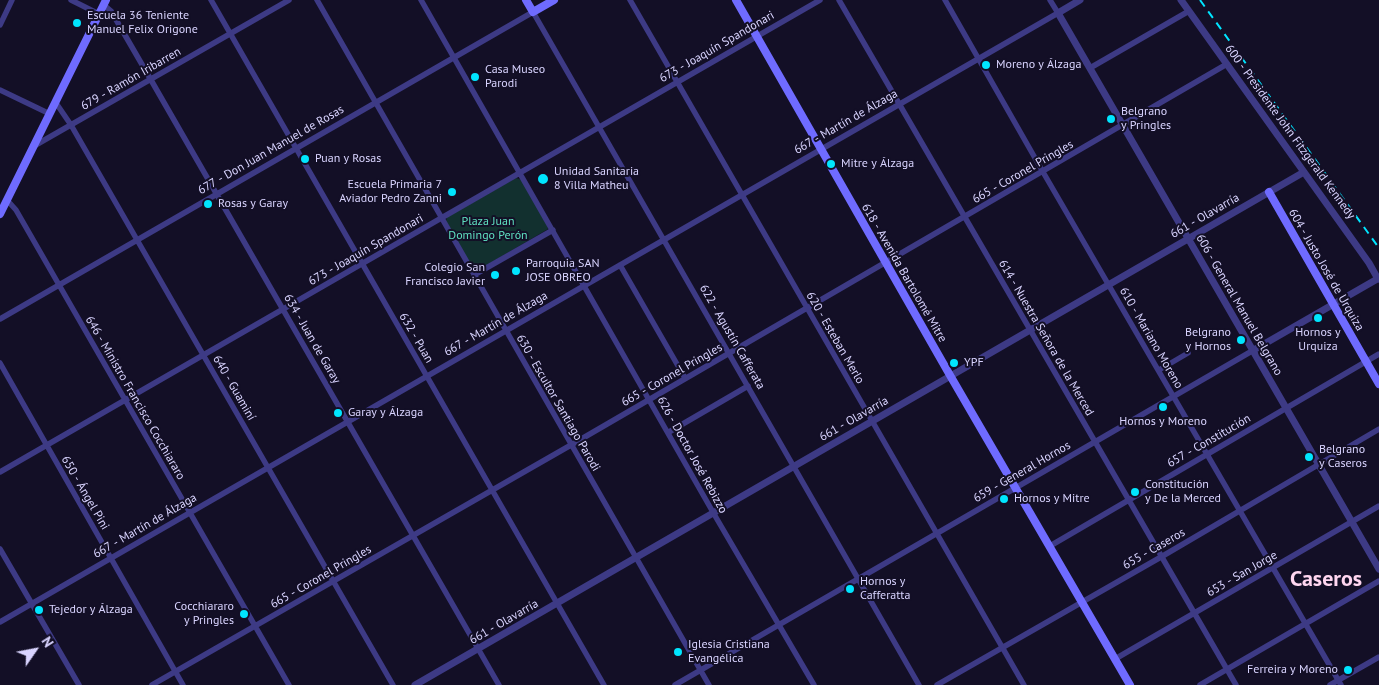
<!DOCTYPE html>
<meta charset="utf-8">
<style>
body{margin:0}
#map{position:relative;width:1379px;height:685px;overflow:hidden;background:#130f26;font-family:"PT Sans",sans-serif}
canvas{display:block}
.north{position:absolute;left:10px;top:625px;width:50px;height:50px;-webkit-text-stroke:4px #130f26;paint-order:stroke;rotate:57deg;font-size:14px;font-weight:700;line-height:20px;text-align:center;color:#d9d4ff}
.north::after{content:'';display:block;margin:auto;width:18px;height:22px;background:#d9d4ff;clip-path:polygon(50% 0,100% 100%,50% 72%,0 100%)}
</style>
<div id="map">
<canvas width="1379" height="685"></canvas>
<div class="north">N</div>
</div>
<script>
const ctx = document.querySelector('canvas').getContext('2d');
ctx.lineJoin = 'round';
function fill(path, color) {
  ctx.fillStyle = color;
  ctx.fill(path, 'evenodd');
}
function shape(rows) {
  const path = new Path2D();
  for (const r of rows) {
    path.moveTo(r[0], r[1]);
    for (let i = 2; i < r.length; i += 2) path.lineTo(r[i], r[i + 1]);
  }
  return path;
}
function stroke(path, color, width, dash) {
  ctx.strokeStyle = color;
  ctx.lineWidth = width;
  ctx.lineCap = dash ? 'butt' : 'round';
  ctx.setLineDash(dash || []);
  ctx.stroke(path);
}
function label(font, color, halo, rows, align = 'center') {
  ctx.font = font + ' "PT Sans",sans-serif';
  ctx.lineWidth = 4;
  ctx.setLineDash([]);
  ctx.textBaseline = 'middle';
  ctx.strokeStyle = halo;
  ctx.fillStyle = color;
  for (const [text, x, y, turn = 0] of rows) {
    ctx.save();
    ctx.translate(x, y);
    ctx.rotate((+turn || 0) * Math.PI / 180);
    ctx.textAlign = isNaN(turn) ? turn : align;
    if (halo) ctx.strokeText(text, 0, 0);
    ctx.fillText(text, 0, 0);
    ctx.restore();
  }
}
const green = shape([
 [516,178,522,180,547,225,548,229,475,272,446,222,447,217]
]);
const minor = shape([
 [71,0,99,14],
 [211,0,604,685],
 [317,0,709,685],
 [421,0,714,514,814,685],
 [630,0,1024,685],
 [839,0,1236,685],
 [945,0,1043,172,1341,685],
 [104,5,111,11,151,80,499,685],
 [0,25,12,0],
 [1090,68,1189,11],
 [0,90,50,114],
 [56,103,71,125,393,685],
 [34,146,289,0],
 [7,200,16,210,289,685],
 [620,265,685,378],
 [474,275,553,230],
 [0,319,533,12,919,685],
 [0,363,183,685],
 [1159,370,1188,353],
 [669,432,748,386],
 [0,472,820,0],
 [1050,546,1379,354],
 [0,549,79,685],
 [0,622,1058,13,1050,0],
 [1115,659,1379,506],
 [152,685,571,445,1227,64],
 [675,685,1252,351],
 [937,685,1161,557,1379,429],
 [1200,685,1379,581],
 [1330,685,1379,657]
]);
const tertiary = shape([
 [1080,0,1058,13,1379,569],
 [1181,0,1369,263,1378,279],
 [1252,351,1379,278],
 [415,685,1304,172]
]);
const secondary = shape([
 [526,0,533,12,554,0],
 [736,0,951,377,1130,685],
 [1269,192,1379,384],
 [0,214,106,0]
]);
const rail = shape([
 [1200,0,1379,248]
]);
const markers = [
 [77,23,5,"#00e5ff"],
 [986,65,5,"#00e5ff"],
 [475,77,5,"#00e5ff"],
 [1111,119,5,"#00e5ff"],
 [305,159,5,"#00e5ff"],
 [831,164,5,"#00e5ff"],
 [543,179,6,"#00e5ff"],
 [452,192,5,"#00e5ff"],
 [208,204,5,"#00e5ff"],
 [516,271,5,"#00e5ff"],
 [495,275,5,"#00e5ff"],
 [1318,318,5,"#00e5ff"],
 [1241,340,5,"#00e5ff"],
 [954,363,5,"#00e5ff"],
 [1163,407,5,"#00e5ff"],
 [338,413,5,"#00e5ff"],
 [1309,457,5,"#00e5ff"],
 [1135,492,5,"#00e5ff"],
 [1004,499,5,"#00e5ff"],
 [850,589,5,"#00e5ff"],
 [39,610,5,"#00e5ff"],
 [244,614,5,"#00e5ff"],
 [678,652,5,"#00e5ff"],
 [1348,670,5,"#00e5ff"]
];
const poiNames = [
 ["Escuela 36 Teniente",87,16],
 ["Manuel Felix Origone",87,30],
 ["Moreno y Álzaga",996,65],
 ["Casa Museo",485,70],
 ["Parodi",485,84],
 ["Belgrano",1121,112],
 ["y Pringles",1121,126],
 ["Puan y Rosas",315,159],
 ["Mitre y Álzaga",841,164],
 ["Unidad Sanitaria",554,172],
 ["8 Villa Matheu",554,186],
 ["Escuela Primaria 7",442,185,"right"],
 ["Aviador Pedro Zanni",442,199,"right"],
 ["Rosas y Garay",218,204],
 ["Parroquia SAN",526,264],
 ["JOSE OBREO",526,278],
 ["Colegio San",485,268,"right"],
 ["Francisco Javier",485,282,"right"],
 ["Belgrano",1231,333,"right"],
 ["y Hornos",1231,347,"right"],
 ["Hornos y",1318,333,"center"],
 ["Urquiza",1318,347,"center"],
 ["YPF",964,363],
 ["Garay y Álzaga",348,413],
 ["Hornos y Moreno",1163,422,"center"],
 ["Belgrano",1319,450],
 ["y Caseros",1319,464],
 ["Constitución",1145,485],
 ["y De la Merced",1145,499],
 ["Hornos y Mitre",1014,499],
 ["Hornos y",860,582],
 ["Cafferatta",860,596],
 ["Cocchiararo",234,607,"right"],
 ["y Pringles",234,621,"right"],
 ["Tejedor y Álzaga",49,610],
 ["Iglesia Cristiana",688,645],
 ["Evangélica",688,659],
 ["Ferreira y Moreno",1338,670,"right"]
];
const streetNames = [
 ["673 - Joaquín Spandonari",717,47,-30],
 ["679 - Ramón Iribarren",131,79,-30],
 ["667 - Martín de Álzaga",846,122,-30],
 ["600 - Presidente John Fitzgerald Kennedy",1290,132,54],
 ["677 - Don Juan Manuel de Rosas",271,150,-30],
 ["665 - Coronel Pringles",1023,172,-30],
 ["661 - Olavarría",1205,216,-30],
 ["673 - Joaquín Spandonari",366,250,-30],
 ["604 - Justo José de Urquiza",1326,270,60],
 ["618 - Avenida Bartolomé Mitre",904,273,60],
 ["606 - General Manuel Belgrano",1239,305,60],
 ["667 - Martín de Álzaga",496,324,-30],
 ["622 - Agustín Cafferata",732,337,60],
 ["632 - Puan",416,338,60],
 ["620 - Esteban Merlo",835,338,60],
 ["614 - Nuestra Señora de la Merced",1046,338,60],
 ["610 - Mariano Moreno",1151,338,60],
 ["634 - Juan de Garay",312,339,60],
 ["665 - Coronel Pringles",672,375,-30],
 ["640 - Guaminí",234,388,60],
 ["646 - Ministro Francisco Cocchiararo",135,398,60],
 ["630 - Escultor Santiago Parodi",558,403,60],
 ["661 - Olavarría",854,419,-30],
 ["657 - Constitución",1209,441,-30],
 ["626 - Doctor José Rebizzo",692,455,61],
 ["659 - General Hornos",1022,472,-30],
 ["650 - Ángel Pini",85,493,60],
 ["667 - Martín de Álzaga",145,526,-30],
 ["655 - Caseros",1154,549,-30],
 ["653 - San Jorge",1242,574,-30],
 ["665 - Coronel Pringles",321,577,-30],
 ["661 - Olavarría",504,622,-30]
];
const parkNames = [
 ["Plaza Juan",488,222],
 ["Domingo Perón",488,236]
];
const townNames = [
 ["Caseros",1326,580]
];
fill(green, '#12302f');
stroke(minor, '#3d3a85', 5.5);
stroke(tertiary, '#3d3a85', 7);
stroke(secondary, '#6f6bff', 8);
stroke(rail, '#00e5ff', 2, [8, 6]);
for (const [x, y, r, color] of markers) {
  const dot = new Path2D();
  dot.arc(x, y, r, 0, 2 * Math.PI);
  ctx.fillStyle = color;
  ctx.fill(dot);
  stroke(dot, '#130f26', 2);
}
label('12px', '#d9d4ff', '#130f26', poiNames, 'left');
label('12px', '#d9d4ff', '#130f26', streetNames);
label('12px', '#5fe0c0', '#130f26', parkNames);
label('bold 22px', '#ffd6f0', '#130f26', townNames);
</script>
